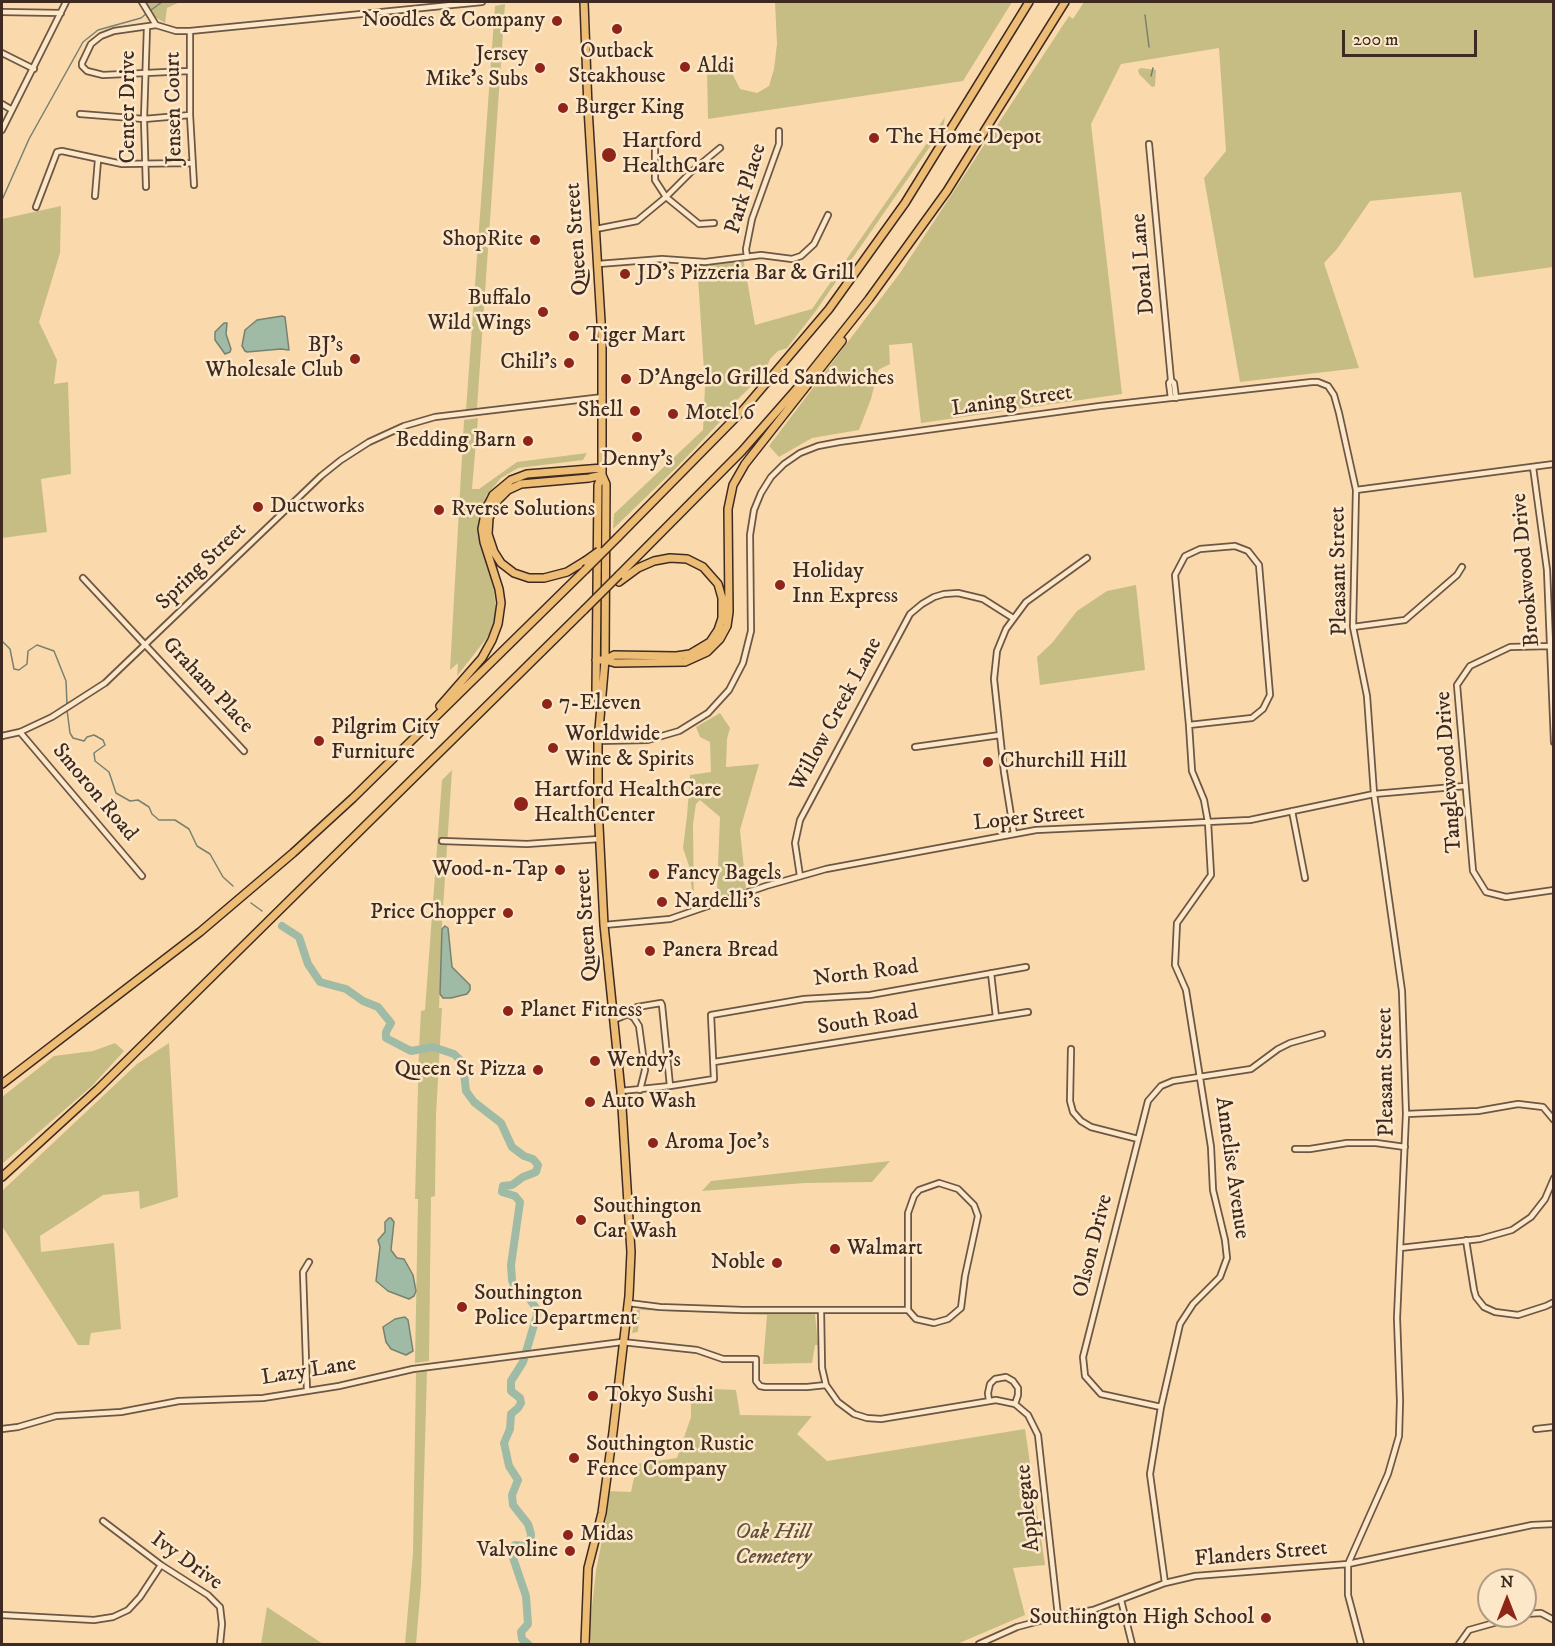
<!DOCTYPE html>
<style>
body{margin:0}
#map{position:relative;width:1555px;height:1646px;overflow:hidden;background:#fadaac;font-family:"IM FELL DW Pica",serif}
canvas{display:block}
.frame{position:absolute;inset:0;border:3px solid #3e2a21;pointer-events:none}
.north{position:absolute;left:1477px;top:1568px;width:60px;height:60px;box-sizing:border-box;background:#fce7c9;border:2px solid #b09b86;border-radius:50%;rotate:0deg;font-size:16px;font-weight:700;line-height:24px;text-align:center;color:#3e2a21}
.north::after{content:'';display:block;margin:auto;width:21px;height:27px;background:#8f2418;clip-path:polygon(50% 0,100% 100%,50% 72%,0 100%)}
.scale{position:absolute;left:1342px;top:30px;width:135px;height:27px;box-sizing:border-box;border:3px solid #3e2a21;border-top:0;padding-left:8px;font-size:18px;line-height:21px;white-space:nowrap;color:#3e2a21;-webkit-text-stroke:4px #fce7c9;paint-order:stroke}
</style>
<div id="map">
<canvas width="1555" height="1646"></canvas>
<div class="frame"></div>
<div class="north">N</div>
<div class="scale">200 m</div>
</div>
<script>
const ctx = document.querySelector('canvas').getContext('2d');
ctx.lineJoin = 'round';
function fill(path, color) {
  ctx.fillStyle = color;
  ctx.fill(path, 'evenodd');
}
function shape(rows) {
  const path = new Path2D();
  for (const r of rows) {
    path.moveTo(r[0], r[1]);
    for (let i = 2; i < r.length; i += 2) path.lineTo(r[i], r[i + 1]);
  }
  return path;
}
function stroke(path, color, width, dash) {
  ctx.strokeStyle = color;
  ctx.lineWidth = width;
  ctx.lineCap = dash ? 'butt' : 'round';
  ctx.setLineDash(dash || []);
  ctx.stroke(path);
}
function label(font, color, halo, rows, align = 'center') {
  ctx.font = font + ' "IM FELL DW Pica",serif';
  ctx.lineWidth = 5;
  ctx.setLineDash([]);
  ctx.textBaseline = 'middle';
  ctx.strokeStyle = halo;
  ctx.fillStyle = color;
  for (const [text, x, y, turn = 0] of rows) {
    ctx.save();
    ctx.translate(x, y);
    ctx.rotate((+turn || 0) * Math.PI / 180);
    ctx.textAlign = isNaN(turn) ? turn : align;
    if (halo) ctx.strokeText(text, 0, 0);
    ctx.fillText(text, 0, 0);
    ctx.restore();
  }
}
const green = shape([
 [145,2,180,2,167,8,165,23,155,17],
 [775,2,1012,2,963,81,708,119,707,71,731,71,740,89,757,93,769,86,774,69,777,44],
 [1084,2,1553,2,1553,267,1474,278,1461,192,1370,201,1337,249,1324,263,1359,368,1240,382,1204,178,1226,151,1219,48,1121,64,1091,124,1122,394,921,423,912,343,889,345,890,364,878,370,871,399,859,430,812,438,779,457,769,446,900,273,1069,16,1073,19],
 [505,4,477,408,466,410,495,6],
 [1141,68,1156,70,1155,86,1152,87,1139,74,1138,70],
 [945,117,943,128,815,312,787,348,778,351,770,359,764,374,736,401,735,406,678,466,613,529,614,514,703,430,705,386,697,262,704,265,745,260,744,263,755,325,812,309],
 [61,206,60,253,39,322,57,360,54,384,68,382,71,474,41,479,47,532,2,538,2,219],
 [478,418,472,489,479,489,517,462,587,453,583,460,518,468,501,478,486,496,480,528,493,581,496,612,490,634,457,676,458,663,450,670,464,420],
 [1136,585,1145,670,1040,685,1037,657,1052,643,1077,611,1107,591],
 [720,713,730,728,727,739,726,767,759,764,740,830,746,888,719,899,717,890,720,817,700,800,696,804,693,824,694,908,689,866,683,848,687,816,690,775,711,772,710,742,700,737,696,727],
 [452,770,441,940,442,941,439,1008,442,1008,436,1115,435,1196,431,1197,429,1361,415,1363,418,1199,415,1199,419,1050,421,1011,425,1010,442,780],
 [115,1043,124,1051,92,1086,2,1164,2,1097,54,1056,93,1051],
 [169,1043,178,1197,140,1209,139,1191,103,1195,40,1236,41,1252,114,1243,121,1329,91,1333,89,1345,78,1345,2,1226,2,1191,137,1064],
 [890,1161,872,1182,805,1183,702,1191,711,1181],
 [653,1307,815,1314,818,1345,815,1345,812,1363,763,1364,767,1315,640,1310,638,1332,632,1333,637,1310],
 [427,1371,421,1585,416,1644,405,1644,413,1553,416,1373],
 [691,1388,736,1390,740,1415,812,1416,797,1434,827,1461,1025,1429,1045,1565,1013,1568,1025,1615,957,1644,591,1644,589,1633,596,1571,607,1514,608,1491,631,1492,637,1464,677,1458,691,1417],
 [267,1607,323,1644,261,1644]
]);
const water = shape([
 [282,316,285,317,289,350,281,349,247,352,245,351,242,346,245,330,257,320,282,316],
 [224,323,227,323,226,334,231,349,230,352,225,354,215,340,215,332,224,323],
 [445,926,448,928,452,967,470,985,470,990,467,994,451,998,443,998,440,994,442,929,445,926],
 [389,1218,391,1218,394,1222,391,1250,397,1258,404,1259,413,1275,416,1291,414,1296,409,1299,388,1291,376,1281,380,1247,378,1240,385,1232,385,1222,389,1218],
 [405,1317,408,1320,413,1351,406,1355,391,1349,386,1342,383,1327,395,1319,405,1317]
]);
const stream = shape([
 [151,10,162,2],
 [1145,15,1149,47],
 [1151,76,1153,68],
 [2,200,29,139,83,42,98,30,141,18,147,13],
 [2,641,10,649,14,669,19,670,27,664,28,651,37,645,54,651,66,681,67,705],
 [67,710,70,733,73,738,84,741,87,737,94,735,103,740,105,745,94,753,95,761,109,772,116,793,130,801,138,800,149,807,152,814,159,820,175,820,189,829,197,846,210,854,223,877,233,886],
 [251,903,262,911]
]);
const river = shape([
 [282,926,299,937,308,964,320,982,346,989,363,1001,378,1007,391,1023,386,1032,386,1038,411,1051,433,1047,454,1054,463,1063,466,1091,474,1102,501,1123,512,1147,524,1156,533,1159,538,1165,536,1172,523,1177,512,1185,503,1186,502,1192,515,1196,520,1202,511,1265,512,1280,515,1289,528,1297,536,1308,537,1315,523,1362,511,1381,511,1391,520,1398,521,1403,518,1408,511,1414,510,1429,504,1443,509,1466,518,1480,512,1495,513,1505,528,1524,531,1534,530,1544,524,1546,515,1545,510,1549,526,1596,528,1624,521,1632,522,1639,528,1644]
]);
const minor = shape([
 [142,2,156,25],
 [2,12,61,13],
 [190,31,190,115,194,185],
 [2,53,34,69],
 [189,71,103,75,87,71,82,66,82,63,91,44,101,36,114,31,156,25,176,31,190,31,482,2],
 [2,104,12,110],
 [80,114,144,119,190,115],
 [2,130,66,2],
 [1149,144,1171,380,1169,383,1171,398],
 [655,148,655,180,666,197,699,224,714,223],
 [146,187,144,119,147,27],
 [95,196,98,160],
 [36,207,57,152,62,151,122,164,192,163],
 [596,229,637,221,666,197,691,172,720,148],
 [747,257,746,249,752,219,779,144,779,131],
 [598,264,662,259,705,262,761,255,792,259,801,256,814,244,828,215],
 [1171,380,1174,383,1176,398],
 [1533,467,1547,570,1554,742],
 [1356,490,1554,464],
 [1235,546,1248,551,1259,565,1270,695,1263,709,1252,718,1189,725,1175,575,1185,556,1200,549,1235,546],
 [83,578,244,751],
 [1353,627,1405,620,1457,575,1462,567],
 [1551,646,1510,647,1470,666,1457,685,1473,871,1486,892,1506,897,1554,890],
 [20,732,142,876],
 [2,736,20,732,52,717,105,683,321,476,341,460,369,442,404,426,435,417,603,397],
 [598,741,648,740,679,731,708,713,729,690,743,663,751,631,750,535,754,510,761,493,771,477,784,464,800,453,818,446,839,442,1100,406,1312,382,1318,382,1328,386,1334,395,1339,413,1356,490,1353,627,1367,696,1374,794,1402,991,1406,1114,1397,1318,1400,1401,1399,1436,1388,1474,1348,1564,1348,1595,1361,1644],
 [915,747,1000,735],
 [1292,811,1305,878],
 [1014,834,1004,772,994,679,997,651,1006,629,1026,602,1087,558],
 [442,841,527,844,599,839],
 [800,876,795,843,800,820,910,614,922,604,934,597,944,594,958,593,983,599,1013,618],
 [604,925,670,919,766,886,826,869,1036,830,1250,820,1374,794,1465,786],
 [991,973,996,1017],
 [628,1014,634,1018,639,1026,645,1070,640,1090],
 [614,1020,628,1014,637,1007,661,1003,662,1005,670,1086],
 [1071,1049,1070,1101,1073,1112,1081,1121,1091,1127,1138,1139],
 [714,1062,1028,1012],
 [621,1091,670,1086,714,1079,711,1015,804,999,870,995,1026,967],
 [1406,1114,1478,1111,1518,1104,1543,1107,1554,1120],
 [1295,1149,1310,1149,1347,1143,1376,1143,1405,1147],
 [939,1183,958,1189,974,1205,978,1216,965,1276,961,1308,948,1319,934,1323,916,1319,908,1310,908,1213,914,1196,919,1190,939,1183],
 [1466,1240,1474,1290,1476,1297,1484,1307,1495,1312,1518,1315,1546,1306,1554,1302],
 [1400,1248,1480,1239,1512,1230,1531,1217,1545,1199,1554,1178],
 [628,1303,660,1307,743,1310,908,1310],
 [821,1311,822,1368,826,1385,838,1402,854,1414,867,1418,881,1419,996,1400,1015,1404,1028,1415,1038,1435,1058,1616],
 [307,1391,303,1272,309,1262],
 [989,1401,988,1393,990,1384,995,1379,1006,1377,1013,1381,1018,1388,1018,1395,1015,1404],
 [1161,1407,1101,1394,1085,1376,1083,1357,1148,1101,1161,1086,1173,1081,1251,1069,1278,1049,1290,1043,1322,1034],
 [2,1429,18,1427,56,1416,121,1412,179,1401,263,1398,339,1386,413,1369,622,1342,697,1350,723,1359,756,1359,756,1381,760,1386,765,1387,807,1387,826,1385],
 [1536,1429,1554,1427],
 [103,1521,161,1565,208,1595,220,1607,222,1624,220,1644],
 [1165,1583,1150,1474,1161,1407,1180,1324,1193,1304,1220,1277,1227,1258,1225,1240,1213,1190,1211,1147,1186,990,1175,965,1177,923,1211,875,1208,822,1204,800,1192,771,1189,725],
 [1121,1600,1132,1644],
 [1525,1614,1541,1613,1554,1620],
 [2,1615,94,1620,113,1617,128,1610,140,1597,161,1565],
 [979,1644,1017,1627,1058,1616,1093,1610,1165,1583,1195,1576,1348,1564,1532,1525,1554,1524],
 [1459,1644,1469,1630,1519,1616]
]);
const highway = shape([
 [584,2,588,108,602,338,602,475,606,484,605,660,598,741,598,806,604,925,621,1091,631,1252,629,1296,613,1432,602,1513,588,1568,585,1644],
 [618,537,744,409,829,309,905,203,1029,2],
 [585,561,567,572,544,578,529,578,514,573,501,563,494,552,488,534,489,518,498,500,508,490,521,484,589,478,602,475],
 [619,575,742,451,807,377,869,299,947,191,1065,2],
 [596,660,605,660,615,663,685,662,707,652,720,639,727,626,729,612,728,509,733,485,745,464,842,341],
 [605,660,614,655,676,656,690,654,710,642,718,630,722,618,722,598,718,584,703,567,687,559,670,558,654,561,638,568,619,582],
 [600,702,596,693,598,485,602,475],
 [440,706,482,658,492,640,498,624,501,603,499,589,484,542,482,529,486,509,493,495,511,480,527,474,602,468],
 [2,1084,200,932,293,853,353,798,585,570],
 [2,1177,98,1089,584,610]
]);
const highwayBridge = shape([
 [585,561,599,551],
 [585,570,618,537],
 [584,610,619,575]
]);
const markers = [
 [557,21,6,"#8f2418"],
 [617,29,6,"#8f2418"],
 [685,67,6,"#8f2418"],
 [540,68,6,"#8f2418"],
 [563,108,6,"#8f2418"],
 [874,138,6,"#8f2418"],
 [609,155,8,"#8f2418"],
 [535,240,6,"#8f2418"],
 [625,274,6,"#8f2418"],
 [543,312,6,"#8f2418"],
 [574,336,6,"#8f2418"],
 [355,359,6,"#8f2418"],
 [569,363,6,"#8f2418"],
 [626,379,6,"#8f2418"],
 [635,411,6,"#8f2418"],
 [673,414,6,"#8f2418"],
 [637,437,6,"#8f2418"],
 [528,441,6,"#8f2418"],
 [258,507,6,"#8f2418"],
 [439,510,6,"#8f2418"],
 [780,585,6,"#8f2418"],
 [547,704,6,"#8f2418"],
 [319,741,6,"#8f2418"],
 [553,748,6,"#8f2418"],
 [988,762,6,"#8f2418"],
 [521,804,8,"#8f2418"],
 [560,870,6,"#8f2418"],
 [654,874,6,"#8f2418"],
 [662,902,6,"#8f2418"],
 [508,913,6,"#8f2418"],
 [650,951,6,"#8f2418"],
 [508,1011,6,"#8f2418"],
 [595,1061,6,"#8f2418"],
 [538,1070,6,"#8f2418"],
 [590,1102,6,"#8f2418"],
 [653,1143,6,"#8f2418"],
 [581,1220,6,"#8f2418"],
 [835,1249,6,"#8f2418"],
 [777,1263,6,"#8f2418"],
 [462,1307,6,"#8f2418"],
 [593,1396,6,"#8f2418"],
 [574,1458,6,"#8f2418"],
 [568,1535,6,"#8f2418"],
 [570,1551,6,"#8f2418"],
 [1266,1618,6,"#8f2418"]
];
const poiNames = [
 ["Noodles & Company",545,21,"right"],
 ["Outback",617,52,"center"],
 ["Steakhouse",617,77,"center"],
 ["Jersey",528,55,"right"],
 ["Mike's Subs",528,80,"right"],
 ["Aldi",697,67],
 ["Burger King",575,108],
 ["The Home Depot",886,138],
 ["Hartford",622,142],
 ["HealthCare",622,167],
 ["ShopRite",523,240,"right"],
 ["JD's Pizzeria Bar & Grill",637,274],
 ["Buffalo",531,299,"right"],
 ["Wild Wings",531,324,"right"],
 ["Tiger Mart",586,336],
 ["BJ's",343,346,"right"],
 ["Wholesale Club",343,371,"right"],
 ["Chili's",557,363,"right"],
 ["D'Angelo Grilled Sandwiches",638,379],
 ["Shell",623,411,"right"],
 ["Motel 6",685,414],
 ["Bedding Barn",516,441,"right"],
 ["Denny's",637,460,"center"],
 ["Ductworks",270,507],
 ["Rverse Solutions",451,510],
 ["Holiday",792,572],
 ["Inn Express",792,597],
 ["7-Eleven",559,704],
 ["Pilgrim City",331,728],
 ["Furniture",331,753],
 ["Worldwide",565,735],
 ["Wine & Spirits",565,760],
 ["Churchill Hill",1000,762],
 ["Hartford HealthCare",534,791],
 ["HealthCenter",534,816],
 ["Wood-n-Tap",548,870,"right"],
 ["Fancy Bagels",666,874],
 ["Nardelli's",674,902],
 ["Price Chopper",496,913,"right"],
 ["Panera Bread",662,951],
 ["Planet Fitness",520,1011],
 ["Wendy's",607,1061],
 ["Queen St Pizza",526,1070,"right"],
 ["Auto Wash",602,1102],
 ["Aroma Joe's",665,1143],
 ["Southington",593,1207],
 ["Car Wash",593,1232],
 ["Walmart",847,1249],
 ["Noble",765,1263,"right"],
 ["Southington",474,1294],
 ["Police Department",474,1319],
 ["Tokyo Sushi",605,1396],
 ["Southington Rustic",586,1445],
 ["Fence Company",586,1470],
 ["Midas",580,1535],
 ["Valvoline",558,1551,"right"],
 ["Southington High School",1254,1618,"right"]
];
const streetNames = [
 ["Center Drive",129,107,-90],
 ["Jensen Court",175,108,-91],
 ["Park Place",747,189,-73],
 ["Queen Street",578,239,-94],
 ["Doral Lane",1144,264,-95],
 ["Laning Street",1012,402,-8],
 ["Spring Street",202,567,-44],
 ["Brookwood Drive",1527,570,-95],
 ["Pleasant Street",1340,571,-91],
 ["Graham Place",207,686,47],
 ["Willow Creek Lane",837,715,-62],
 ["Tanglewood Drive",1450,772,-94],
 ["Smoron Road",94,793,50],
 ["Loper Street",1029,819,-6],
 ["Queen Street",588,925,-94],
 ["North Road",866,974,-7],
 ["South Road",868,1021,-9],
 ["Pleasant Street",1387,1072,-91],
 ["Annelise Avenue",1231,1168,82],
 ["Olson Drive",1094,1246,-76],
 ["Lazy Lane",309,1372,-9],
 ["Applegate",1029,1508,-96],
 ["Flanders Street",1261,1555,-5],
 ["Ivy Drive",186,1562,36]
];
const parkNames = [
 ["Oak Hill",773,1533],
 ["Cemetery",773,1558]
];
fill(green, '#c6bd84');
fill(water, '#9fbba6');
stroke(water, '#788171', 1.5);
stroke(stream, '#788171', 1.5);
stroke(river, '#9fbba6', 8);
stroke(minor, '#6d5644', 8);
stroke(highway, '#3e2a21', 10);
stroke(minor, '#fce7c9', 4.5);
stroke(highway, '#edbd76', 7);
stroke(highwayBridge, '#3e2a21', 10, []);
stroke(highwayBridge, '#edbd76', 7);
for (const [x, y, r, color] of markers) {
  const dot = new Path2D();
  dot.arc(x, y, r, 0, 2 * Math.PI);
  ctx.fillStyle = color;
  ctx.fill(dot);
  stroke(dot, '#fce7c9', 2);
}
label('22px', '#3e2a21', '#fce7c9', poiNames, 'left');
label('22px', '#3e2a21', '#fce7c9', streetNames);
label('italic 22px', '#604f3a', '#fce7c9', parkNames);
</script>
